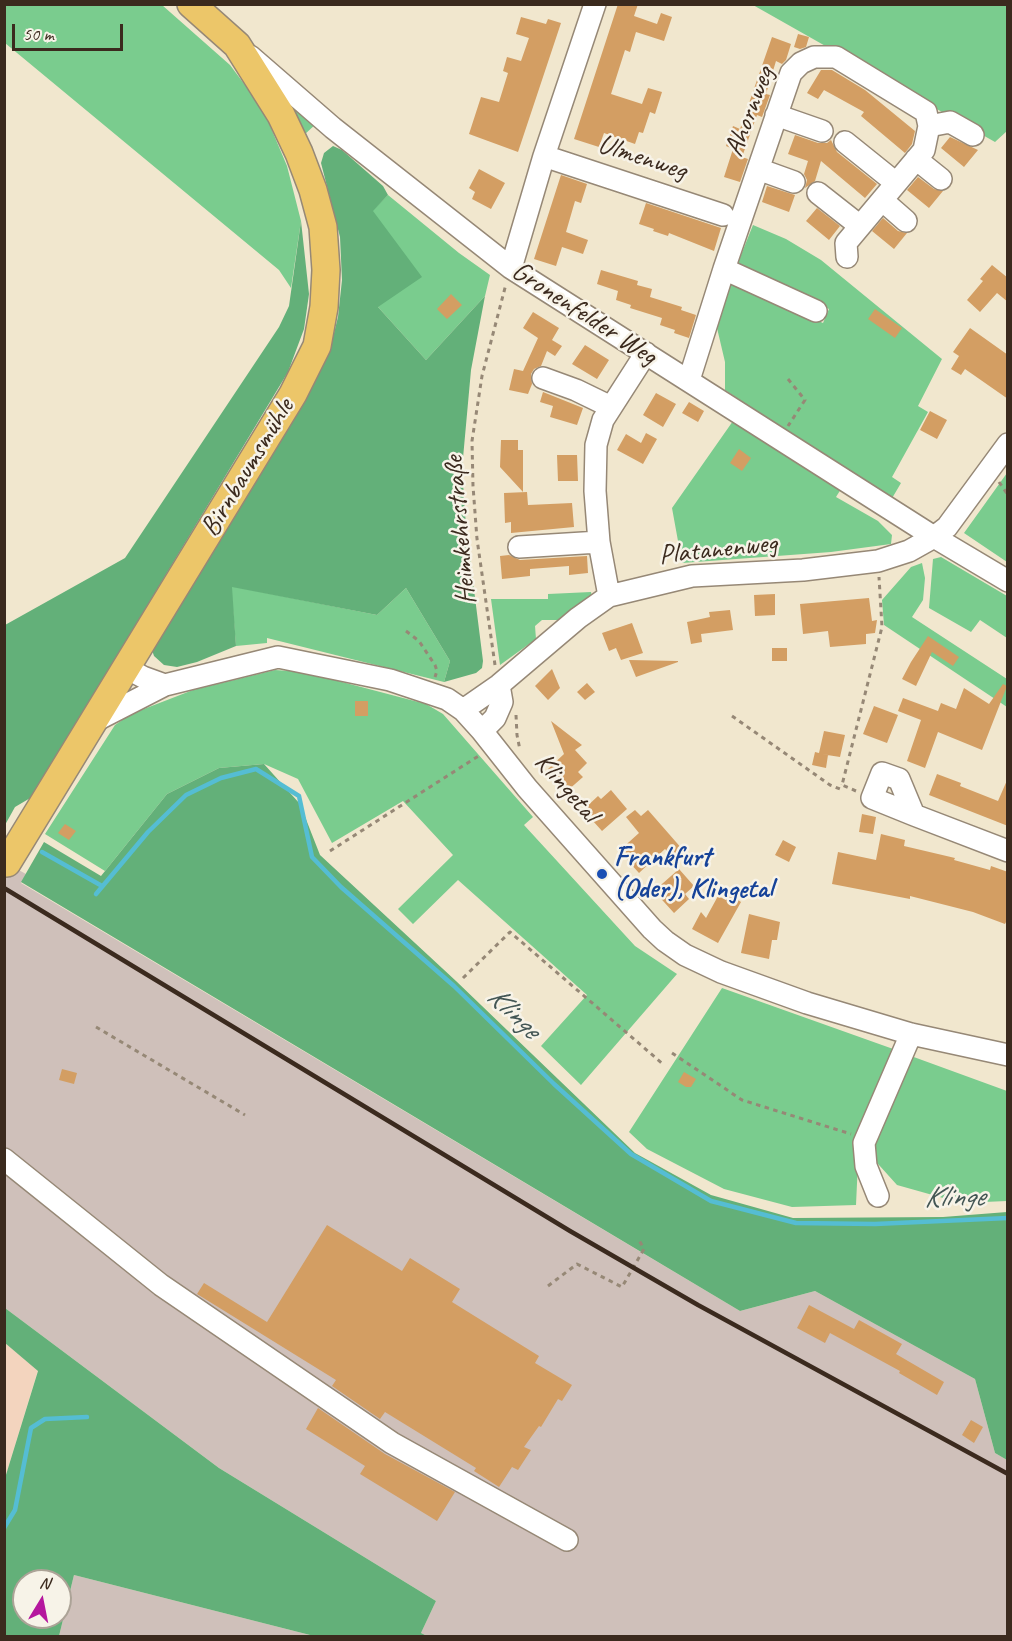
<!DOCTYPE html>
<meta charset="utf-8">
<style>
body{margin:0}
#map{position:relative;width:1012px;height:1641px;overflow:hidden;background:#f1e7ce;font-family:Caveat,sans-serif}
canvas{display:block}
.frame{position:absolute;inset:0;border:6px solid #3b2a1e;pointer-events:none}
.north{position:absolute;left:12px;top:1569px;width:60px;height:60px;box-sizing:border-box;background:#f7f3e8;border:2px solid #aca397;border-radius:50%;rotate:10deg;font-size:16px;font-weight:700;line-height:24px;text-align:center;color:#3b2a1e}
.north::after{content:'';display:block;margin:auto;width:21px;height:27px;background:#b5179e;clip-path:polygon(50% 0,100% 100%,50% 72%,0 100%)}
.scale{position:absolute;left:12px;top:24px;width:111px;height:27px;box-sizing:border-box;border:3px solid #3b2a1e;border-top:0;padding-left:8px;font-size:18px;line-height:21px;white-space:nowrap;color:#3b2a1e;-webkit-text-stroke:4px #f7f3e8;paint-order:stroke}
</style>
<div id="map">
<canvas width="1012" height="1641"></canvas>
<div class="frame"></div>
<div class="north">N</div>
<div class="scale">50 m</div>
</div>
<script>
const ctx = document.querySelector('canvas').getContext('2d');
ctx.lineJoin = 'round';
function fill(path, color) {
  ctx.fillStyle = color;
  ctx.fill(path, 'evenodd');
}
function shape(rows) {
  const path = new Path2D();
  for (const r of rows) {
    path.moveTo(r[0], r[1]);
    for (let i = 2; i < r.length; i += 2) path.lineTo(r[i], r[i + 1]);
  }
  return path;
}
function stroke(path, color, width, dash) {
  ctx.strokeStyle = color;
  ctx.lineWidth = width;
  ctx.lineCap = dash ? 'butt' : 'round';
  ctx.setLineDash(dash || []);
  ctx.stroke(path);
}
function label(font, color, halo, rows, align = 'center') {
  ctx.font = font + ' Caveat,sans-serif';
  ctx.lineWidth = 5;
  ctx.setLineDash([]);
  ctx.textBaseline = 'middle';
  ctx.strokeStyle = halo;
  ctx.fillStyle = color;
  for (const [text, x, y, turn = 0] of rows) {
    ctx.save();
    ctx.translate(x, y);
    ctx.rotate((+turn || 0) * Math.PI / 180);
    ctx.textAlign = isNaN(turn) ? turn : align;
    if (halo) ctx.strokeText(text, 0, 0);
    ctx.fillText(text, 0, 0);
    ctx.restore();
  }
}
const built = shape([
 [5,1343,38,1370,5,1478]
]);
const industrial = shape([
 [4,862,26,874,21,883,740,1311,815,1291,975,1379,995,1453,1007,1460,1007,1636,427,1636,421,1633,436,1601,219,1468,5,1308],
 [74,1575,314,1636,59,1636]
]);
const green = shape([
 [4,5,162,5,230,65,263,109,287,166,301,221,291,288,279,270,5,43],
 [753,5,1007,5,1007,131,995,142],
 [283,91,317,123,304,135],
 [388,195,459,253,490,275,485,296,426,360,378,307,372,211],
 [753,225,786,239,821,260,942,359,918,406,928,412,892,477,901,483,891,500,725,390,725,362,717,328,730,281,823,323,829,309,737,265],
 [733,421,841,489,836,497,878,521,892,535,891,544,831,552,682,563,672,508],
 [1007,473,1007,562,964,533],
 [941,557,1007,596,1007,638,980,620,971,632,929,608,933,559],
 [922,563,925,578,923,600,912,617,1007,679,1007,707,884,625,882,600,911,567],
 [231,586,377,615,406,588,450,661,444,682,267,638,267,643,236,646],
 [591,592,592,597,561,620,542,620,535,626,536,639,500,665,491,599,548,599,548,594],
 [275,670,304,672,426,704,443,714,533,817,524,825,635,946,677,974,581,1085,541,1046,587,995,458,880,413,924,398,909,453,855,403,801,332,843,298,779,264,764,219,768,167,794,105,871,45,834,115,725,131,714,193,690],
 [722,988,896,1050,859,1140,856,1205,792,1207,724,1189,647,1149,629,1132],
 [911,1056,1007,1091,1007,1201,961,1203,897,1185,870,1155]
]);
const forest = shape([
 [333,146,342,150,383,186,388,195,373,211,422,277,378,307,426,360,485,296,471,370,462,469,466,526,483,661,482,668,476,673,444,682,450,661,406,588,377,615,232,587,236,646,197,662,177,667,164,665,154,656,151,647,312,385,329,353,338,317,342,280,340,237,321,163,324,153],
 [301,221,309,294,304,329,288,372,32,797,15,807,5,825,5,625,125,558,279,327,289,306],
 [264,764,300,804,320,855,456,981,635,1153,711,1195,793,1218,943,1217,1007,1212,1007,1460,995,1453,975,1379,815,1291,740,1311,21,882,44,842,101,876,167,794,219,768],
 [5,1308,219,1468,436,1601,421,1633,427,1636,314,1636,74,1575,59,1636,5,1636,5,1478,38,1371,5,1343],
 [24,1581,60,1581,60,1617,24,1617]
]);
const stream = shape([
 [42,852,102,886],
 [96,894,148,832,186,795,221,778,256,769,299,796,312,857,341,887,454,986,554,1084,631,1154,711,1201,796,1223,875,1224,1008,1218],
 [4,1528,15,1510,31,1428,45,1419,87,1417]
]);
const building = shape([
 [618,4,638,4,634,16,657,24,661,13,672,17,664,41,636,32,630,52,625,50,611,94,642,104,648,88,662,92,655,114,650,112,643,133,639,132,635,144,604,133,599,147,574,139],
 [521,17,546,24,548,19,561,23,518,152,469,134,481,97,499,102,508,73,503,71,507,57,521,61,529,38,516,34],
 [798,34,809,37,806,47,800,49,794,47],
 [772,37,791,44,786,60,782,64,776,61,766,94,770,95,762,117,757,115,742,157,748,159,740,182,724,177,733,149,726,146,733,126,740,129],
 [821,70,832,70,865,90,915,131,912,144,905,153,861,116,864,112,824,90,818,99,807,93],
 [795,135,818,143,827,143,831,140,837,152,877,184,865,198,821,161,815,181,805,188,807,180,804,174,808,161,788,154],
 [950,137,978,150,964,167,941,148],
 [479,169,505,183,491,209,472,199,475,192,469,188],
 [561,175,587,184,581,203,575,201,566,232,588,240,583,254,562,247,556,266,534,259],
 [918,177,934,189,943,191,929,208,907,190],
 [767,186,795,195,789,212,762,202],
 [646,203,721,228,714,251,669,233,668,236,653,231,654,229,639,224],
 [817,208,840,226,829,240,806,221],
 [883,218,898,231,907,233,894,249,872,231],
 [992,265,1008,278,1008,302,997,293,980,312,967,300,983,281,980,279],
 [601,270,638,281,637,285,652,289,650,297,682,307,681,310,696,315,689,338,674,333,675,330,660,325,662,318,630,308,631,305,616,300,618,291,597,284],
 [451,294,462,305,447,319,437,309],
 [875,309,902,328,895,338,868,319],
 [533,312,559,328,552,340,562,346,555,356,547,351,541,366,534,369,531,374,532,384,528,394,509,390,514,369,523,371,538,338,523,328],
 [970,328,1008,355,1008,399,965,369,961,375,951,369,959,356,953,352],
 [585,345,609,360,597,379,572,364],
 [543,392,583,408,577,425,550,417,553,406,540,402],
 [656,393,676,404,663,427,643,415],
 [689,402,704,411,698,422,682,413],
 [930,411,947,420,937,439,920,430],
 [646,433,657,439,643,464,617,450,626,434,641,443],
 [501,440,518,440,518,450,523,450,523,492,500,467],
 [739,449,751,458,742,471,730,463],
 [557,455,577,455,578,481,558,481],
 [527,492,528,505,572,503,574,527,511,533,511,522,505,523,504,493],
 [509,555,520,560,587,556,588,573,569,575,569,566,530,569,530,576,502,579,500,556],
 [775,594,775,615,755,616,754,595],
 [869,598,872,621,877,620,875,633,866,634,866,644,830,647,828,631,803,634,800,604],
 [730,610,733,630,701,634,702,642,691,644,687,622,710,617,709,612],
 [632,623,643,653,621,660,616,648,609,651,602,633],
 [928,636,959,657,953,666,932,652,916,686,902,679,911,662],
 [772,648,787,648,787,661,772,661],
 [629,660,678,661,678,662,636,677],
 [552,669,560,688,548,700,535,686],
 [587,683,595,692,585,700,577,692],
 [1003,684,1007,686,982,750,938,732,925,768,907,761,921,720,898,711,903,698,938,711,941,703,956,709,964,688,989,704],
 [355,701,368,701,368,716,355,716],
 [874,706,898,715,887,743,863,734],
 [551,721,582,745,575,750,587,763,578,772,583,777,567,791,548,769,564,754],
 [824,731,845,735,840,757,821,754,828,755,826,768,812,765,815,752,819,753],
 [937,774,961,783,960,786,998,801,1008,778,1008,826,929,795],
 [611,790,627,809,602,831,583,810,598,796,601,799],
 [635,810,641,816,648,810,683,850,674,858,665,849,639,873,619,851,639,833,626,817],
 [862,814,876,817,873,834,859,832],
 [65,824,76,831,69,840,58,833],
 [881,834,905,840,904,846,955,858,954,860,990,870,991,866,1008,872,1008,918,1005,924,973,912,910,896,910,899,832,884,838,852,876,860],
 [783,840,796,847,789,862,775,855],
 [679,869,694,886,685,894,689,899,674,913,654,891],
 [729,894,741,902,718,943,692,929,701,912,706,918,718,896,726,900],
 [749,914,780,922,777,940,772,940,769,959,741,953],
 [62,1069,77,1073,74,1084,59,1080],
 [684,1072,696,1079,691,1087,686,1087,678,1082],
 [327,1225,402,1271,410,1258,460,1289,452,1302,539,1356,535,1363,572,1385,562,1401,558,1399,541,1427,539,1426,524,1447,531,1450,518,1470,512,1467,499,1487,474,1471,476,1468,385,1412,380,1419,332,1386,336,1380,197,1294,204,1283,267,1322],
 [809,1305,854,1329,859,1320,902,1344,896,1354,944,1382,937,1395,899,1373,900,1371,830,1333,825,1343,797,1328],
 [318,1408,385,1454,455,1492,437,1521,360,1474,365,1466,306,1429],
 [971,1420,983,1427,974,1443,962,1435]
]);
const path = shape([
 [788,379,805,400,788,426],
 [999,482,1008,495],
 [406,631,419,641,435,665,437,671,435,677],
 [495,665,477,539,473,486,472,441,482,376,506,284],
 [516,715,517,735,520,750],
 [732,716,830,785,840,789,842,785],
 [856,791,842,785,882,627,879,577],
 [330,851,480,755],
 [463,978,510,932,664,1065],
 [96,1027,245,1115],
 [672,1053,742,1100,851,1134],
 [548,1286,577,1264,622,1287,644,1249,639,1240]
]);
const minor = shape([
 [250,56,333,128,511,268,934,537,1008,581],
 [776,115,822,131],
 [929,126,950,122,973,135],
 [845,142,896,183],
 [544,156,723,215],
 [916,159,941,179],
 [758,169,794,182],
 [818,193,860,226],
 [882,200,906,221],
 [511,268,544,156,595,4],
 [724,269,816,311],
 [543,378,576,390,611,407],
 [689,380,724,269,791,73,801,63,814,57,836,57,926,112,929,126,924,150,846,243,847,257],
 [519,547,599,542],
 [609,596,599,542,595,491,596,445,603,420,646,353],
 [126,668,143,677,165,685],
 [463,710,499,685,578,618,609,596,692,576,803,570,878,561,909,551,934,537,947,527,1008,444],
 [93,722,165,685,278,657,390,680,447,699,463,710,482,731,527,788,652,929,665,941,685,955,721,972,807,1003,911,1034,1008,1055],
 [482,731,495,718,502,702,499,685],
 [914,815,899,779,882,773,872,798,914,815,1008,851],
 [4,1159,161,1285,392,1443,567,1540],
 [878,1196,866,1166,864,1143,911,1034]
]);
const major = shape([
 [7,863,293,394,317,346,324,307,326,270,323,227,313,190,299,153,281,115,237,45,191,4]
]);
const rail = shape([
 [4,888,570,1231,698,1305,1008,1474]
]);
const markers = [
 [602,874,6,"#1a4fb4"]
];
const streetNames = [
 ["Ahornweg",750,112,-69],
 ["Ulmenweg",642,158,18],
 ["Gronenfelder Weg",584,314,33],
 ["Birnbaumsmühle",248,468,-59],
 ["Heimkehrstraße",461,530,-95],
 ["Platanenweg",718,550,-6],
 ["Klingetal",566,788,49]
];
const transitNames = [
 ["Frankfurt",614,858],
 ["(Oder), Klingetal",614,890]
];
const waterNames = [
 ["Klinge",513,1013,44],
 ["Klinge",954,1198,-1]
];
fill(built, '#f3d4be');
fill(industrial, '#cfc0ba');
fill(green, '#7acc8e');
fill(forest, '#63b079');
stroke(stream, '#55bdd3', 4.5);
fill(building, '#d39e63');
stroke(minor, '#968876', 24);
stroke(major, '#968876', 30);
stroke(path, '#968876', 3, [4.5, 4.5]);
stroke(minor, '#fff', 21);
stroke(major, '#ecc669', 27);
stroke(rail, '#3b2a1e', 4.5);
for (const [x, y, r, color] of markers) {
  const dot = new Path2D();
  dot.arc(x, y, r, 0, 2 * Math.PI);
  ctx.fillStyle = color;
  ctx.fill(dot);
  stroke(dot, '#f7f3e8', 2);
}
label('28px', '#3b2a1e', '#f7f3e8', streetNames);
label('bold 28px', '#164399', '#f7f3e8', transitNames, 'left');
label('italic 30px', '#435654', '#f7f3e8', waterNames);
</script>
